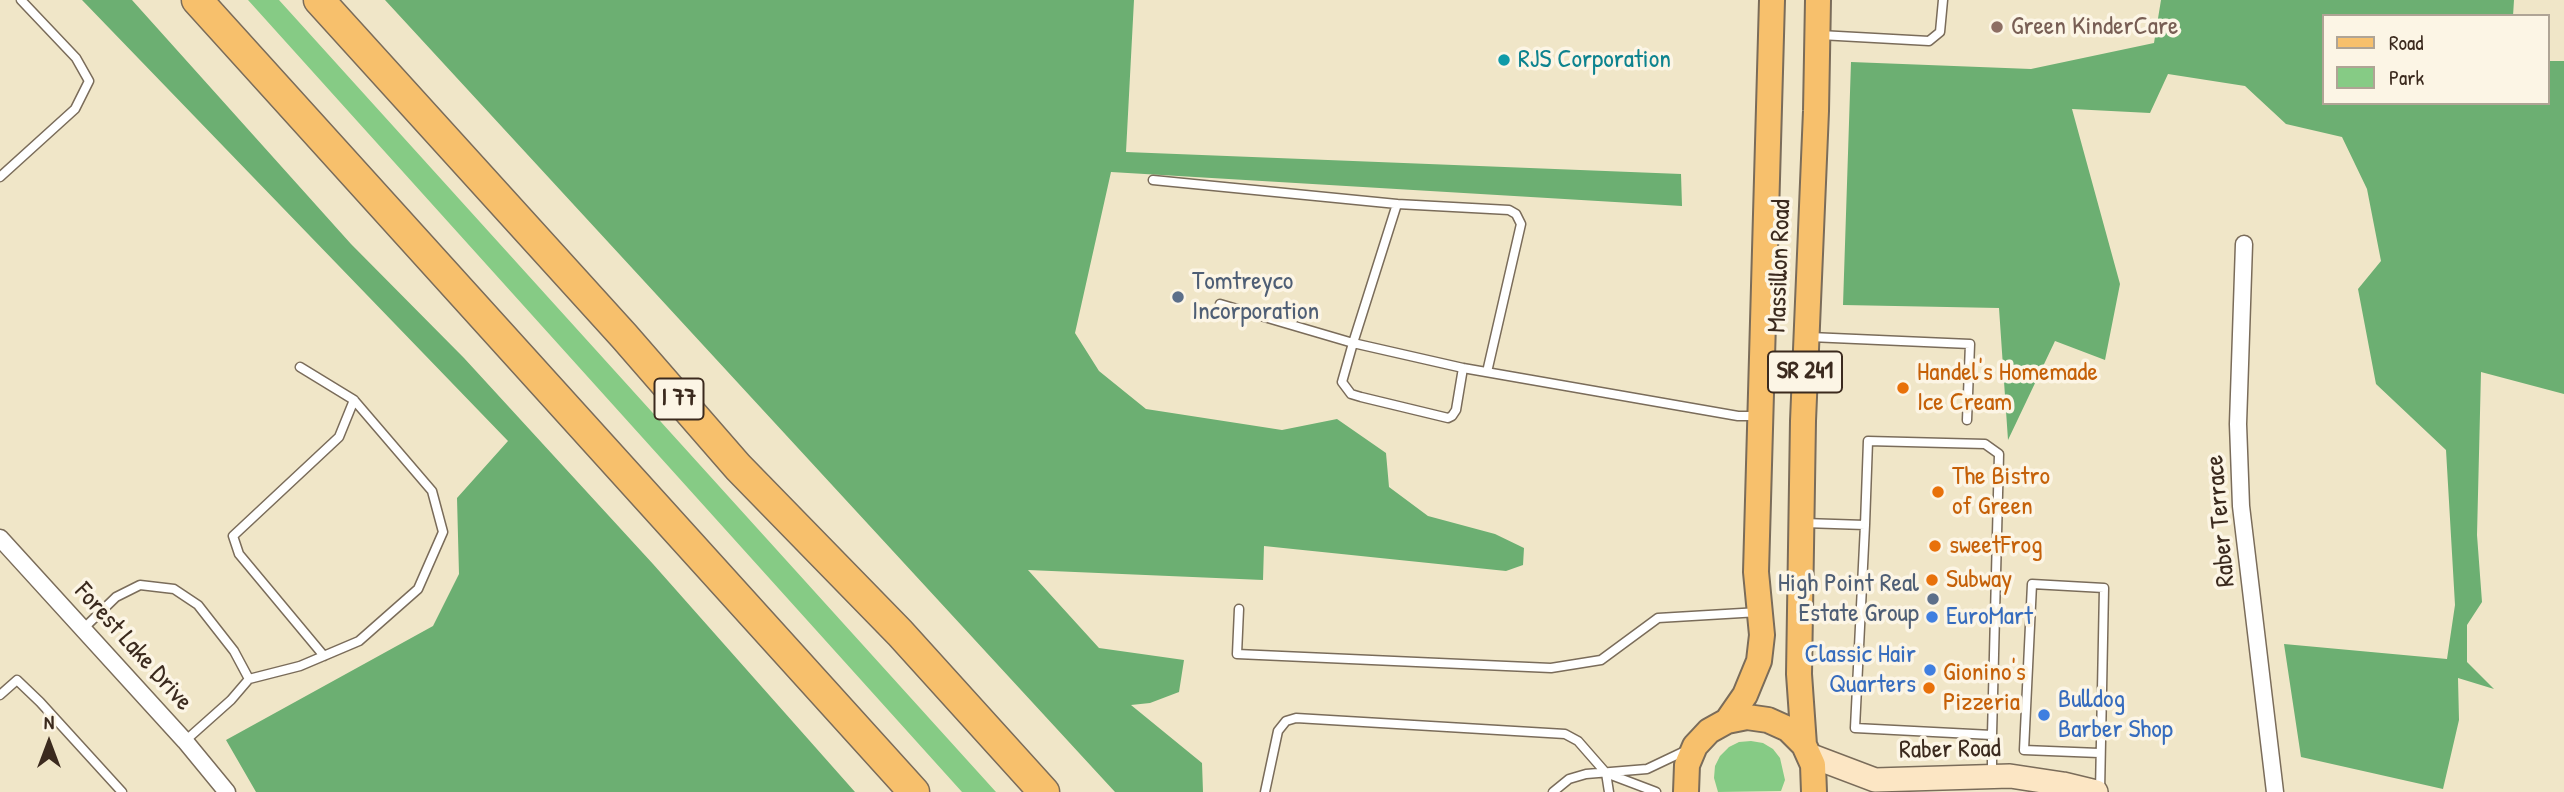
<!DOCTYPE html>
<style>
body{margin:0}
#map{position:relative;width:2564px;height:792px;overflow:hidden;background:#f0e6c8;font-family:"Patrick Hand",sans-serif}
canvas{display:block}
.legend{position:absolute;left:2322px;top:14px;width:228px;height:91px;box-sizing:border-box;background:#fcf5e5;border:2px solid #afa495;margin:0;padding:9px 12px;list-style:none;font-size:21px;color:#3b2a1e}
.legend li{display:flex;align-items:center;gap:14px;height:35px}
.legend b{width:35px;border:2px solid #afa495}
.north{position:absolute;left:14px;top:708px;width:70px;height:70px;-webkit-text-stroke:5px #fcf5e5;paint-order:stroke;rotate:0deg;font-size:19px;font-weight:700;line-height:28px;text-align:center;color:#3b2a1e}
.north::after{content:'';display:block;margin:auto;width:24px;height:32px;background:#3b2a1e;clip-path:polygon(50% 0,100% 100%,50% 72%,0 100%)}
</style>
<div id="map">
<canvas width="2564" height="792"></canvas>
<ul class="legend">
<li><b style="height:9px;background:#f7c06c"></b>Road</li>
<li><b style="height:19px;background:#86cb85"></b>Park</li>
</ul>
<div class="north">N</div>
</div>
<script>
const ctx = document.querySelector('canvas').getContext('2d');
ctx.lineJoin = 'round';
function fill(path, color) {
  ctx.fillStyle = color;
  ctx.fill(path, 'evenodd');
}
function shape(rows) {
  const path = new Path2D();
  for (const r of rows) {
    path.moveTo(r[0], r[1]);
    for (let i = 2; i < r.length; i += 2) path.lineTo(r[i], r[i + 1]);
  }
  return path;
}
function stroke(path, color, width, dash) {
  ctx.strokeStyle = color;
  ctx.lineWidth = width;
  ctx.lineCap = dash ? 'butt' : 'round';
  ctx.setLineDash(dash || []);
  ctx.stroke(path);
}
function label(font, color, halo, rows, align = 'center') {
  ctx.font = font + ' "Patrick Hand",sans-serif';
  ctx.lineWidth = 7;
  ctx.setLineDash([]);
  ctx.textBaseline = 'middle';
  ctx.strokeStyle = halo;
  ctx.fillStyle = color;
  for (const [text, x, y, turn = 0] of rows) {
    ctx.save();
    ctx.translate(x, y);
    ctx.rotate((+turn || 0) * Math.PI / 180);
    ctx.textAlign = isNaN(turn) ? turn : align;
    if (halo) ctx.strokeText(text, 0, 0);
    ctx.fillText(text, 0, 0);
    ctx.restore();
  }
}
const green = shape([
 [248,0,279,0,996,792,962,792],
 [1751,741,1763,743,1773,749,1780,758,1785,780,1781,791,1718,792,1714,778,1715,766,1720,756,1729,747,1739,742]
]);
const forest = shape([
 [82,0,132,0,351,244,464,358,653,564,855,792,256,792,226,740,433,626,459,574,457,498,508,441],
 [385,0,1134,0,1126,152,1681,174,1682,206,1111,172,1075,333,1099,371,1146,409,1282,430,1337,419,1386,453,1389,487,1428,516,1495,534,1524,548,1523,565,1506,571,1264,546,1263,580,1028,570,1099,648,1184,660,1179,692,1150,703,1131,705,1202,763,1203,792,1115,792],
 [2161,0,2514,0,2513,16,2324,16,2324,103,2548,103,2548,61,2564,61,2564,394,2481,372,2477,535,2482,602,2467,625,2467,662,2494,689,2458,678,2459,720,2443,789,2301,757,2284,644,2447,659,2455,605,2446,450,2376,384,2358,289,2381,261,2367,189,2342,137,2286,124,2245,86,2168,74,2150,113,2072,109,2120,284,2105,360,2055,341,2008,440,1999,308,1843,305,1851,62,2031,69,2154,43]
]);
const lane = shape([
 [1820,35,1929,41,1940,32,1943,0],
 [0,177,75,109,89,81,76,58,21,0],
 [1153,180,1397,204],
 [1220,304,1353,343,1342,382,1351,394,1361,397,1448,418,1452,416,1456,410,1463,368],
 [1810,337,1970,344,1967,420],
 [1487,372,1521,224,1516,214,1509,210,1397,204,1353,343,1463,368,1738,416,1757,416],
 [1804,523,1865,525,1855,728,1992,735,1999,454,1985,444,1868,441,1865,525],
 [1239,609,1237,654,1551,668,1601,660,1658,618,1759,612],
 [83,629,116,597,140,585,174,589,198,605,234,651,249,679,231,700,185,741],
 [324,656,239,554,233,536,339,437,354,400],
 [249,679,300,666,359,641,418,589,443,532,432,491,354,400,300,367],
 [0,695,17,680,40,702,122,792],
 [1992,735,1992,774],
 [2099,753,2024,750,2032,584,2104,588,2100,792],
 [1606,773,1609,792],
 [1265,792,1278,731,1286,721,1296,718,1565,734,1578,741,1606,773,1656,792],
 [1553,792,1569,779,1586,774,1647,769,1687,750]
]);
const street = shape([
 [2244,244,2238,424,2241,506,2275,792],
 [0,538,185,741,227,792]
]);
const secondary = shape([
 [1809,755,1875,780,2010,776,2063,784,2096,792]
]);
const primary = shape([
 [1727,721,1745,695,1759,661,1762,635,1756,572,1772,0],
 [1804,745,1799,674,1803,421,1816,111,1818,0],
 [1686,792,1687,765,1695,746,1709,731,1727,721,1747,717,1768,720,1788,729,1804,745,1813,765,1814,792]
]);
const highway = shape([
 [197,0,914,792],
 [319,0,624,336,738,467,900,633,1044,792]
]);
const markers = [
 [1997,27,7,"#8d6e63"],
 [1504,60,7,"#0f9aa8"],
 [1178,297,7,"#5c6f8a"],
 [1903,388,7,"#e8710a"],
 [1938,492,7,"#e8710a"],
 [1935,546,7,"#e8710a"],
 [1932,580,7,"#e8710a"],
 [1933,599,7,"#5c6f8a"],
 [1932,617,7,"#3f7fe0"],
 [1930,670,7,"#3f7fe0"],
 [1929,688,7,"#e8710a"],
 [2044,715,7,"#3f7fe0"]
];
const shields = [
 [1805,372,74],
 [679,399,49]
];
const shieldNames = [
 ["SR 241",1805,372],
 ["I 77",679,399]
];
const educationNames = [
 ["Green KinderCare",2011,27]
];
const cultureNames = [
 ["RJS Corporation",1518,60]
];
const streetNames = [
 ["Massillon Road",1780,266,-88],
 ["Raber Terrace",2221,521,-95],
 ["Forest Lake Drive",133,647,48],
 ["Raber Road",1950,750,-1]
];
const serviceNames = [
 ["Tomtreyco",1192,282],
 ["Incorporation",1192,312],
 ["High Point Real",1919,584,"right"],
 ["Estate Group",1919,614,"right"]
];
const foodNames = [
 ["Handel's Homemade",1917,373],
 ["Ice Cream",1917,403],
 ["The Bistro",1952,477],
 ["of Green",1952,507],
 ["sweetFrog",1949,546],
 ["Subway",1946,580],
 ["Gionino's",1943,673],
 ["Pizzeria",1943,703]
];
const shopNames = [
 ["EuroMart",1946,617],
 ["Classic Hair",1916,655,"right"],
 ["Quarters",1916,685,"right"],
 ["Bulldog",2058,700],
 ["Barber Shop",2058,730]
];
fill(green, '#86cb85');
fill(forest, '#6caf72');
stroke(lane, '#7a6c5a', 11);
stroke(street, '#7a6c5a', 19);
stroke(secondary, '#7a6c5a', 26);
stroke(primary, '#7a6c5a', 28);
stroke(highway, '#7a6c5a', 33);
stroke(lane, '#fff', 8);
stroke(street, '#fff', 16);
stroke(secondary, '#fce6c4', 23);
stroke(primary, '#f7c06c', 24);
stroke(highway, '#f7c06c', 30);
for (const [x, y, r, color] of markers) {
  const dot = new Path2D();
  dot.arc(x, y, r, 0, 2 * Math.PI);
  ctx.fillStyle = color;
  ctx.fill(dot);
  stroke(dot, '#fcf5e5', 2.5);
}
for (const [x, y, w] of shields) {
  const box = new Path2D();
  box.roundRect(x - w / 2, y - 20.5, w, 41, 5);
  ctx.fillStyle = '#fcf5e5';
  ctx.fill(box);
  stroke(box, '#3b2a1e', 2);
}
label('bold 24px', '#3b2a1e', null, shieldNames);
label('26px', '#785e54', '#fcf5e5', educationNames, 'left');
label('26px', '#0d838f', '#fcf5e5', cultureNames, 'left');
label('26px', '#3b2a1e', '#fcf5e5', streetNames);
label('26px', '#4e5e75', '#fcf5e5', serviceNames, 'left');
label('26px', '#c56008', '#fcf5e5', foodNames, 'left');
label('26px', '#366cbe', '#fcf5e5', shopNames, 'left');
</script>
